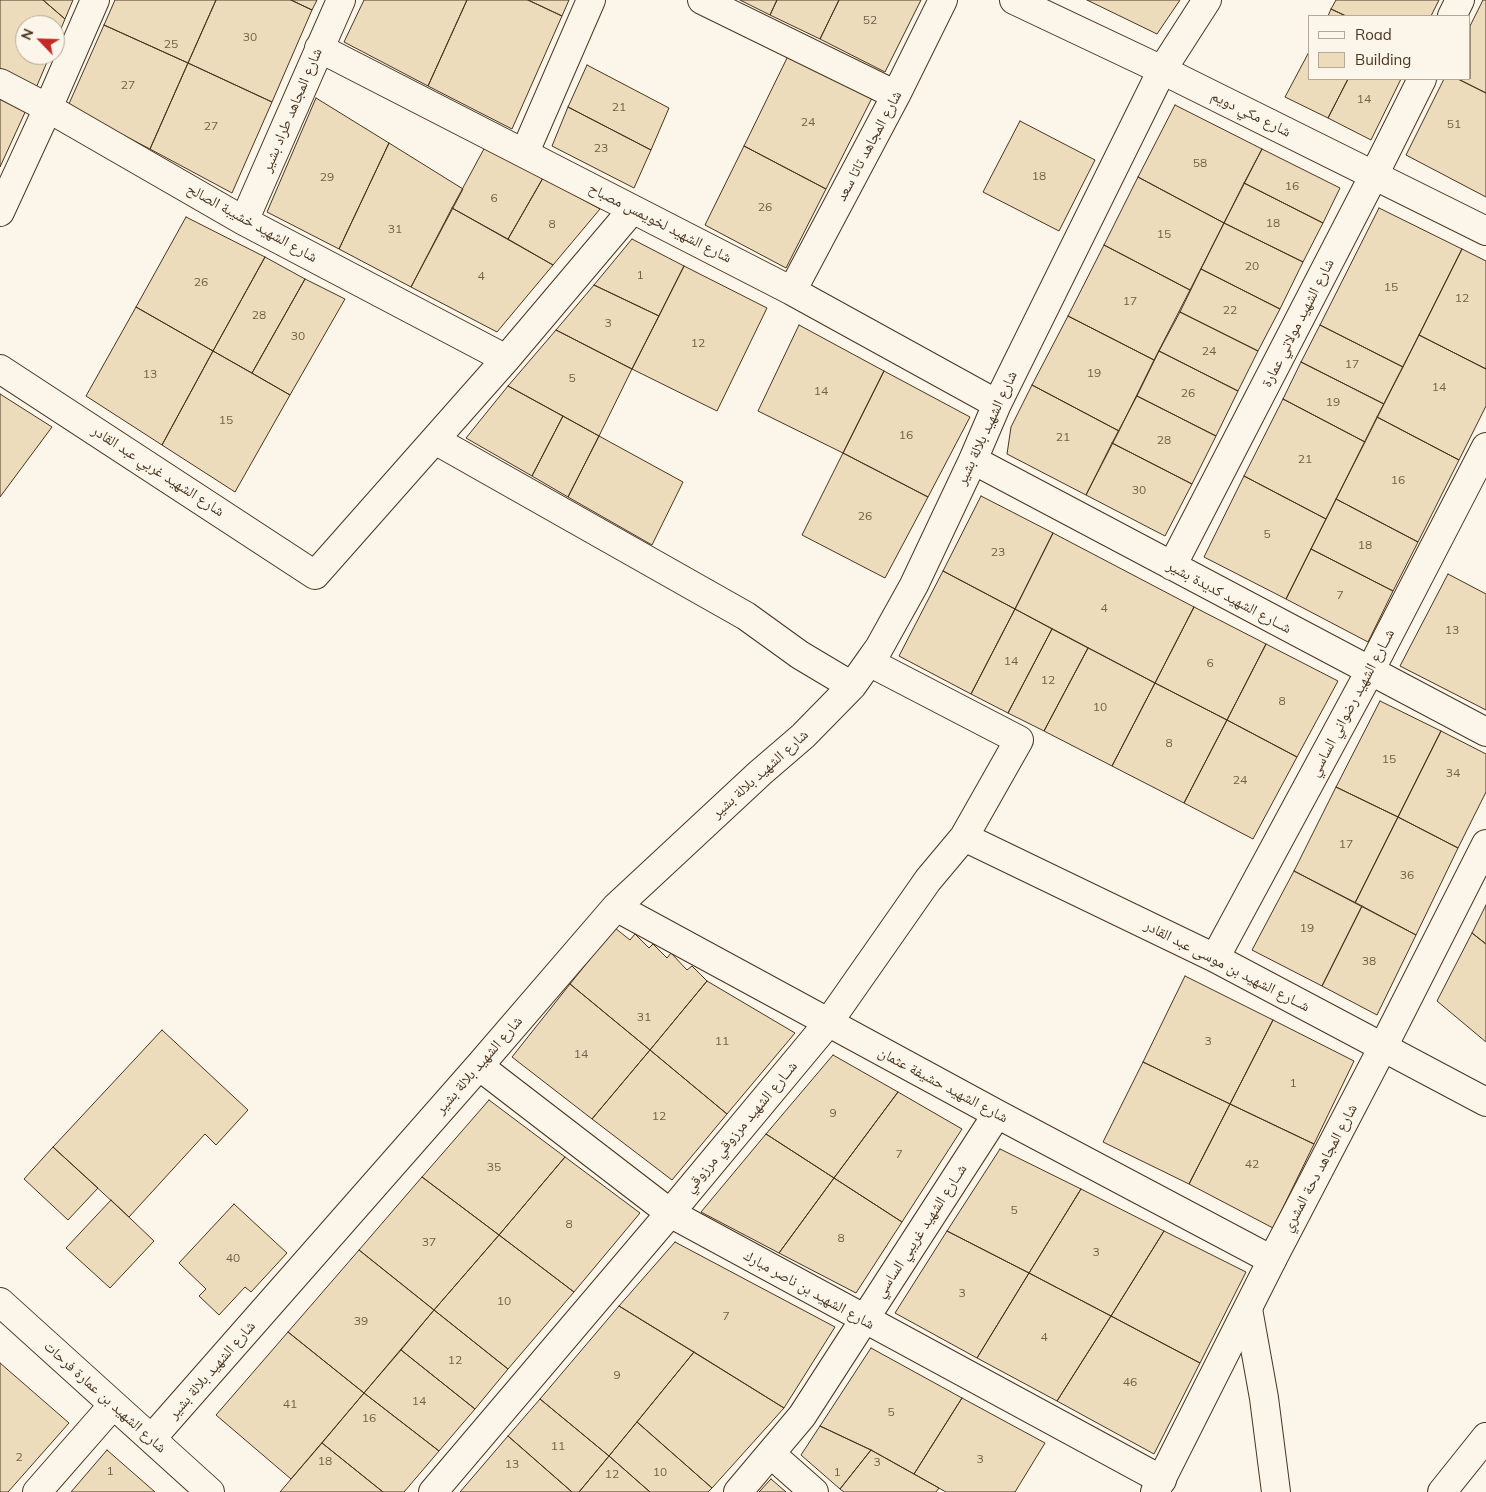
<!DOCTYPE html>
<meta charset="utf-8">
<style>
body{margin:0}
#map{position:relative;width:1486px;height:1492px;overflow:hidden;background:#fbf6e9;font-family:Mulish,sans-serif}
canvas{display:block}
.legend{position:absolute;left:1308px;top:15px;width:162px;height:65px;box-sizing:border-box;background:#fbf6e9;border:1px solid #b4a999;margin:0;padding:6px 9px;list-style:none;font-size:15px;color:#4a3520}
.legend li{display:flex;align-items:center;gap:10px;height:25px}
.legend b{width:25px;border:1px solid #b4a999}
.north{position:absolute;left:15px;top:15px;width:50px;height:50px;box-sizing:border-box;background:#fbf6e9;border:1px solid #b4a999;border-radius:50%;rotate:294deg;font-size:14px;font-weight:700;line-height:20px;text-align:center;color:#4a3520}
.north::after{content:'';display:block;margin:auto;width:18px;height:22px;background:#c62828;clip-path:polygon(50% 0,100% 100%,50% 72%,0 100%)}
</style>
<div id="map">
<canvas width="1486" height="1492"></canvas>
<ul class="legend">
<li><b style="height:6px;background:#fbf6e9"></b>Road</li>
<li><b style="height:14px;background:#ecdcbc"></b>Building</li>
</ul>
<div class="north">N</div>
</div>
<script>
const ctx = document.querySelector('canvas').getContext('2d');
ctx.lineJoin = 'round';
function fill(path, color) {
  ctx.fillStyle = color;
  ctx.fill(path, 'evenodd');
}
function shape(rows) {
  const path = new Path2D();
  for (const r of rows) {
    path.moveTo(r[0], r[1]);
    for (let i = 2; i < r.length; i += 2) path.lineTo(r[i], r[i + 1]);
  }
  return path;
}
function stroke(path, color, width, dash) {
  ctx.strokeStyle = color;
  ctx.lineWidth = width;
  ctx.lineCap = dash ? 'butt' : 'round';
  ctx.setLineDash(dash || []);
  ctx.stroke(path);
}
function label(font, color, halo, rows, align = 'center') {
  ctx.font = font + ' Mulish,"Noto Naskh Arabic",sans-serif';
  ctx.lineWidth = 4;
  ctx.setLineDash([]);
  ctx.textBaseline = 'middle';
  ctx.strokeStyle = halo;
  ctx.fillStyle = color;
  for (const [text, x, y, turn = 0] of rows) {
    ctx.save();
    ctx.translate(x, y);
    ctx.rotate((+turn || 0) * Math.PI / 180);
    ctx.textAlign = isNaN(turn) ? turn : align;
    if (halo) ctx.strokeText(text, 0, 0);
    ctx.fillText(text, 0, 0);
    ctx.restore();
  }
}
const building = shape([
 [0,0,43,0,65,19,55,43,55,25,25,25,25,55,50,55,36,88,0,70,0,0],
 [43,0,73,0,65,19,43,0],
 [115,0,216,0,188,63,104,25,115,0],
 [216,0,291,0,312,10,272,102,188,63,216,0],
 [291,0,317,0,312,10,291,0],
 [364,0,467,0,428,86,344,42,364,0],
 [467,0,528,0,562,16,512,129,428,86,467,0],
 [528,0,569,0,562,16,528,0],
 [740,0,777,0,770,15,740,0],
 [777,0,839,0,820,39,770,15,777,0],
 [839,0,921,0,885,72,820,39,839,0],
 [1087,0,1180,0,1157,34,1087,0],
 [1336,0,1439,0,1431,16,1346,16,1331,9,1336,0],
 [1483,0,1486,0,1486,93,1458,79,1470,79,1470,26,1483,0],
 [1331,9,1346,16,1328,16,1331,9],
 [104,25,188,63,150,149,68,106,104,25],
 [1310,50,1310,79,1348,79,1328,118,1285,97,1310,50],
 [788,56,872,98,826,189,744,146,788,56],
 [188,63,272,102,232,193,150,149,188,63],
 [587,65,669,108,651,150,568,107,587,65],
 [1348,79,1401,79,1371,140,1328,118,1348,79],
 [1444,79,1458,79,1486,93,1486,197,1406,155,1444,79],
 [0,94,27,108,0,167,0,94],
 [316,98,389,143,339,249,267,212,316,98],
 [1175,105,1262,149,1224,223,1138,177,1175,105],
 [568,107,651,150,634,188,552,146,568,107],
 [1020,121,1095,160,1059,231,983,192,1020,121],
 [389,143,463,189,411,287,339,249,389,143],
 [744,146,826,189,786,268,705,225,744,146],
 [485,147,543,178,508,239,452,208,485,147],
 [1262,149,1340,188,1323,223,1244,183,1262,149],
 [1138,177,1224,223,1190,290,1104,245,1138,177],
 [543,178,600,209,553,265,508,239,543,178],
 [1244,183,1323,223,1303,262,1224,223,1244,183],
 [452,208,553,265,497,332,411,287,452,208],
 [1379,208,1462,249,1403,367,1320,325,1379,208],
 [186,217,265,257,213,351,136,307,186,217],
 [1224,223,1303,262,1280,309,1201,269,1224,223],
 [632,239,684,266,659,316,594,285,632,239],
 [1104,245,1190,290,1154,360,1068,316,1104,245],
 [1462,249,1486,261,1486,369,1419,335,1462,249],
 [265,257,305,279,252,373,213,351,265,257],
 [684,266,767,308,717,411,632,369,684,266],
 [1201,269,1280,309,1258,351,1180,312,1201,269],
 [305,279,345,299,290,395,252,373,305,279],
 [594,285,659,316,632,369,556,330,594,285],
 [136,307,213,351,162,445,86,396,136,307],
 [1180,312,1258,351,1238,391,1159,351,1180,312],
 [1068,316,1154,360,1119,431,1032,385,1068,316],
 [799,325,884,371,843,453,758,411,799,325],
 [1320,325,1403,367,1384,404,1301,362,1320,325],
 [556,330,632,369,599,436,508,386,556,330],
 [1419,335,1486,369,1486,406,1459,460,1377,417,1419,335],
 [213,351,290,395,235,492,162,445,213,351],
 [1159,351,1238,391,1216,436,1137,396,1159,351],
 [1301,362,1384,404,1365,442,1283,399,1301,362],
 [884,371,970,417,928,497,843,453,884,371],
 [1032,385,1119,431,1086,495,1007,454,1011,427,1032,385],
 [508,386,563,416,532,476,466,438,508,386],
 [0,394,52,427,0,497,0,394],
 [1137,396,1216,436,1192,484,1112,443,1137,396],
 [1283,399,1365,442,1326,519,1244,476,1283,399],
 [563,416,599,436,568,497,532,476,563,416],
 [1377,417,1459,460,1418,542,1336,499,1377,417],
 [599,436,683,482,652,545,568,497,599,436],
 [1112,443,1192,484,1165,536,1086,495,1112,443],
 [843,453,928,497,885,578,802,535,843,453],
 [1244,476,1326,519,1286,599,1204,557,1244,476],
 [981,496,1053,533,1015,609,943,571,981,496],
 [1336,499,1418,542,1393,591,1311,549,1336,499],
 [1053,533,1194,607,1155,683,1015,609,1053,533],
 [1311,549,1393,591,1368,642,1286,599,1311,549],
 [943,571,1015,609,971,694,899,656,943,571],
 [1448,574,1486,594,1486,710,1400,666,1448,574],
 [1194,607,1266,644,1227,720,1155,683,1194,607],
 [1015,609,1052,629,1008,713,971,694,1015,609],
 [1052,629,1088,648,1044,731,1008,713,1052,629],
 [1266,644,1338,681,1297,757,1227,720,1266,644],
 [1088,648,1155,683,1112,766,1044,731,1088,648],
 [1155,683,1227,720,1184,803,1112,766,1155,683],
 [1380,701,1441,731,1398,817,1336,787,1380,701],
 [1227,720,1297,757,1253,839,1184,803,1227,720],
 [1441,731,1486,754,1486,792,1458,848,1398,817,1441,731],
 [1336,787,1398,817,1355,903,1294,871,1336,787],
 [1398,817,1458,848,1416,935,1355,903,1398,817],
 [1294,871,1362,906,1322,986,1252,950,1294,871],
 [1486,905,1486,944,1472,933,1486,905],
 [1362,906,1416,935,1377,1015,1322,986,1362,906],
 [615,928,630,940,635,934,649,948,653,944,667,958,671,953,687,970,692,966,707,981,650,1050,570,984,615,928],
 [1472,933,1486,944,1486,1042,1437,1001,1472,933],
 [1185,976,1273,1020,1230,1104,1143,1062,1185,976],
 [707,981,795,1033,727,1114,650,1050,707,981],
 [570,984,650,1050,592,1119,512,1057,570,984],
 [1273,1020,1354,1061,1314,1144,1230,1104,1273,1020],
 [162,1030,248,1110,216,1145,205,1134,129,1217,53,1147,162,1030],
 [650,1050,727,1114,672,1180,592,1119,650,1050],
 [833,1055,898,1092,834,1178,766,1134,833,1055],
 [1143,1062,1230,1104,1189,1184,1103,1142,1143,1062],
 [898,1092,962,1129,902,1222,834,1178,898,1092],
 [489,1100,565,1157,499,1235,422,1177,489,1100],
 [1230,1104,1314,1144,1273,1228,1189,1184,1230,1104],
 [766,1134,834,1178,779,1253,701,1212,766,1134],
 [53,1147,98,1188,68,1220,24,1179,53,1147],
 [1000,1149,1081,1189,1029,1273,947,1231,1000,1149],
 [565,1157,640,1213,574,1292,499,1235,565,1157],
 [422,1177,499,1235,434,1310,359,1250,422,1177],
 [834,1178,902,1222,856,1293,779,1253,834,1178],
 [1081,1189,1164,1231,1111,1316,1029,1273,1081,1189],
 [111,1200,154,1241,110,1288,66,1248,111,1200],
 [234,1204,287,1253,251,1292,245,1287,219,1315,199,1296,206,1289,179,1263,234,1204],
 [947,1231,1029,1273,977,1358,895,1313,947,1231],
 [1164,1231,1246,1272,1200,1363,1111,1316,1164,1231],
 [499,1235,574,1292,508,1369,434,1310,499,1235],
 [675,1242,835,1327,784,1408,619,1306,675,1242],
 [359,1250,434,1310,364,1393,288,1332,359,1250],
 [1029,1273,1111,1316,1057,1401,977,1358,1029,1273],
 [619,1306,694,1352,609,1456,540,1399,619,1306],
 [434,1310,508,1369,475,1409,401,1350,434,1310],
 [1111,1316,1200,1363,1154,1454,1057,1401,1111,1316],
 [288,1332,364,1393,291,1479,216,1415,288,1332],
 [871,1348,962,1398,914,1474,871,1450,820,1426,871,1348],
 [401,1350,475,1409,439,1451,364,1393,401,1350],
 [694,1352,784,1408,712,1488,637,1422,694,1352],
 [0,1363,69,1423,8,1492,0,1492,0,1363],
 [364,1393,439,1451,404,1492,383,1492,322,1443,364,1393],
 [962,1398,1045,1443,1015,1492,946,1492,914,1474,962,1398],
 [540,1399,609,1456,579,1492,572,1492,508,1436,540,1399],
 [637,1422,712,1488,708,1492,650,1492,609,1456,637,1422],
 [820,1426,871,1450,840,1489,801,1455,820,1426],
 [508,1436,572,1492,460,1492,508,1436],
 [322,1443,383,1492,280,1492,322,1443],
 [107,1450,155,1492,71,1492,107,1450],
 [871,1450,914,1474,939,1488,936,1492,844,1492,840,1489,871,1450],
 [609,1456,650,1492,579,1492,609,1456],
 [771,1479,786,1492,759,1492,771,1479]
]);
const minor = shape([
 [702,0,896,95],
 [1452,16,1460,0],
 [319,48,792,291,997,404],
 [0,83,48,108,244,221,506,359],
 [525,152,591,0],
 [0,212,48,108,95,0],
 [244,221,341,0],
 [792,291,896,95,943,0],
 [0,369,315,575,506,359,632,210],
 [435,440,746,616,800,655,852,686],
 [973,460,1486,732],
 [1172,566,1374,175,1422,79],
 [964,837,1215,958,1486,1102],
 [616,907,997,1114,1272,1260],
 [1215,958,1370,671,1486,447],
 [479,1066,670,1213,1162,1480],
 [0,1302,210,1492],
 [1248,1309,1264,1398,1276,1492],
 [152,1438,479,1066,616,907,760,773,803,736,852,686,869,662,879,648,914,585,973,460,997,404,1162,70,1207,0],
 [771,1454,814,1492],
 [37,1492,113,1405],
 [433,1492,670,1213,828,1023,928,880,964,837,1019,740,869,662],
 [738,1492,802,1416,997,1114],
 [1442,1492,1486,1437]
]);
const tertiary = shape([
 [1014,0,1162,70,1486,231],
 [1155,1492,1272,1260,1383,1047,1486,844]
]);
const numberNames = [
 ["52",870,20],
 ["30",250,37],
 ["25",171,44],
 ["27",128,85],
 ["14",1364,99],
 ["21",619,107],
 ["24",808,122],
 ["51",1454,124],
 ["27",211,126],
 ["23",601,148],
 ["58",1200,163],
 ["18",1039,176],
 ["29",327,177],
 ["16",1292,186],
 ["6",494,198],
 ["26",765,207],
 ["18",1273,223],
 ["8",552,224],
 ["31",395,229],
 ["15",1164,234],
 ["20",1252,266],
 ["1",640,275],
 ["4",481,276],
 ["26",201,282],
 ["15",1391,287],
 ["12",1462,298],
 ["17",1130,301],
 ["22",1230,310],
 ["28",259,315],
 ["3",608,323],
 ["30",298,336],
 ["12",698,343],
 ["24",1209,351],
 ["17",1352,364],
 ["19",1094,373],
 ["13",150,374],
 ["5",572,378],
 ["14",1439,387],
 ["14",821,391],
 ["26",1188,393],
 ["19",1333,402],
 ["15",226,420],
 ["16",906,435],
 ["21",1063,437],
 ["28",1164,440],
 ["21",1305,459],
 ["16",1398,480],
 ["30",1139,490],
 ["26",865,516],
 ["5",1267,534],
 ["18",1365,545],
 ["23",998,552],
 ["7",1340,595],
 ["4",1104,608],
 ["13",1452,630],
 ["14",1011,661],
 ["6",1210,663],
 ["12",1048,680],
 ["8",1282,701],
 ["10",1100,707],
 ["8",1169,743],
 ["15",1389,759],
 ["34",1453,773],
 ["24",1240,780],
 ["17",1346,844],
 ["36",1407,875],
 ["19",1307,928],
 ["38",1369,961],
 ["31",644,1017],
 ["11",722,1041],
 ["3",1208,1041],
 ["14",581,1054],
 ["1",1293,1083],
 ["9",833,1113],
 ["12",659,1116],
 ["7",899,1154],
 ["42",1252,1164],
 ["35",494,1167],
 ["5",1014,1210],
 ["8",569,1224],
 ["8",841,1238],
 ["37",429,1242],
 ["3",1096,1252],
 ["40",233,1258],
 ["3",962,1293],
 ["10",504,1301],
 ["7",726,1316],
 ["39",361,1321],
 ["4",1044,1337],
 ["12",455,1360],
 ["9",617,1375],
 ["46",1130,1382],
 ["14",419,1401],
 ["41",290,1404],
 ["5",891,1412],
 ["16",369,1418],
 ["11",558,1446],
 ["2",19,1457],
 ["3",980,1459],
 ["18",325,1461],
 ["3",877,1462],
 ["13",512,1464],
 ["1",110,1471],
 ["10",660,1472],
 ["1",837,1472],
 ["12",612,1474]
];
const streetNames = [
 ["شارع المجاهد طراد بشير",292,110,-67],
 ["شارع مكي دويم",1251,114,26],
 ["شارع المجاهد تاتا سعد",869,146,-62],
 ["شارع الشهيد خشيبة الصالح",252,223,29],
 ["شارع الشهيد لخويمس مصباح",660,223,27],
 ["شارع الشهيد مولاتي عمارة",1298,323,-63],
 ["شارع الشهيد بلالة بشير",987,428,-65],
 ["شارع الشهيد غربي عبد القادر",158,471,33],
 ["شــارع الشهيد كديدة بشير",1229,597,28],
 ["شــارع الشهيد رضواني الساسي",1352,703,-62],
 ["شارع الشهيد بلالة بشير",760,774,-42],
 ["شــارع الشهيد بن موسى عبد القادر",1227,966,27],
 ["شارع الشهيد بلالة بشير",479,1065,-49],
 ["شارع الشهيد حشيفة عثمان",943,1085,28],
 ["شــارع الشهيد مرزوقي مرزوقي",741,1127,-50],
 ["شارع المجاهد دحة المشري",1320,1168,-62],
 ["شــارع الشهيد غريبي الساسي",921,1231,-57],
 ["شارع الشهيد بن ناصر مبارك",809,1290,29],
 ["شارع الشهيد بلالة بشير",212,1370,-49],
 ["شارع الشهيد بن عمارة فرحات",105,1397,42]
];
fill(building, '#ecdcbc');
stroke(building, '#4a3520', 1);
stroke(minor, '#4a3520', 30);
stroke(tertiary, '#4a3520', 30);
stroke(minor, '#fbf6e9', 28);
stroke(tertiary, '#fbf6e9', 28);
label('12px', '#725f47', null, numberNames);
label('15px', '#4a3520', '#fbf6e9', streetNames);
</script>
